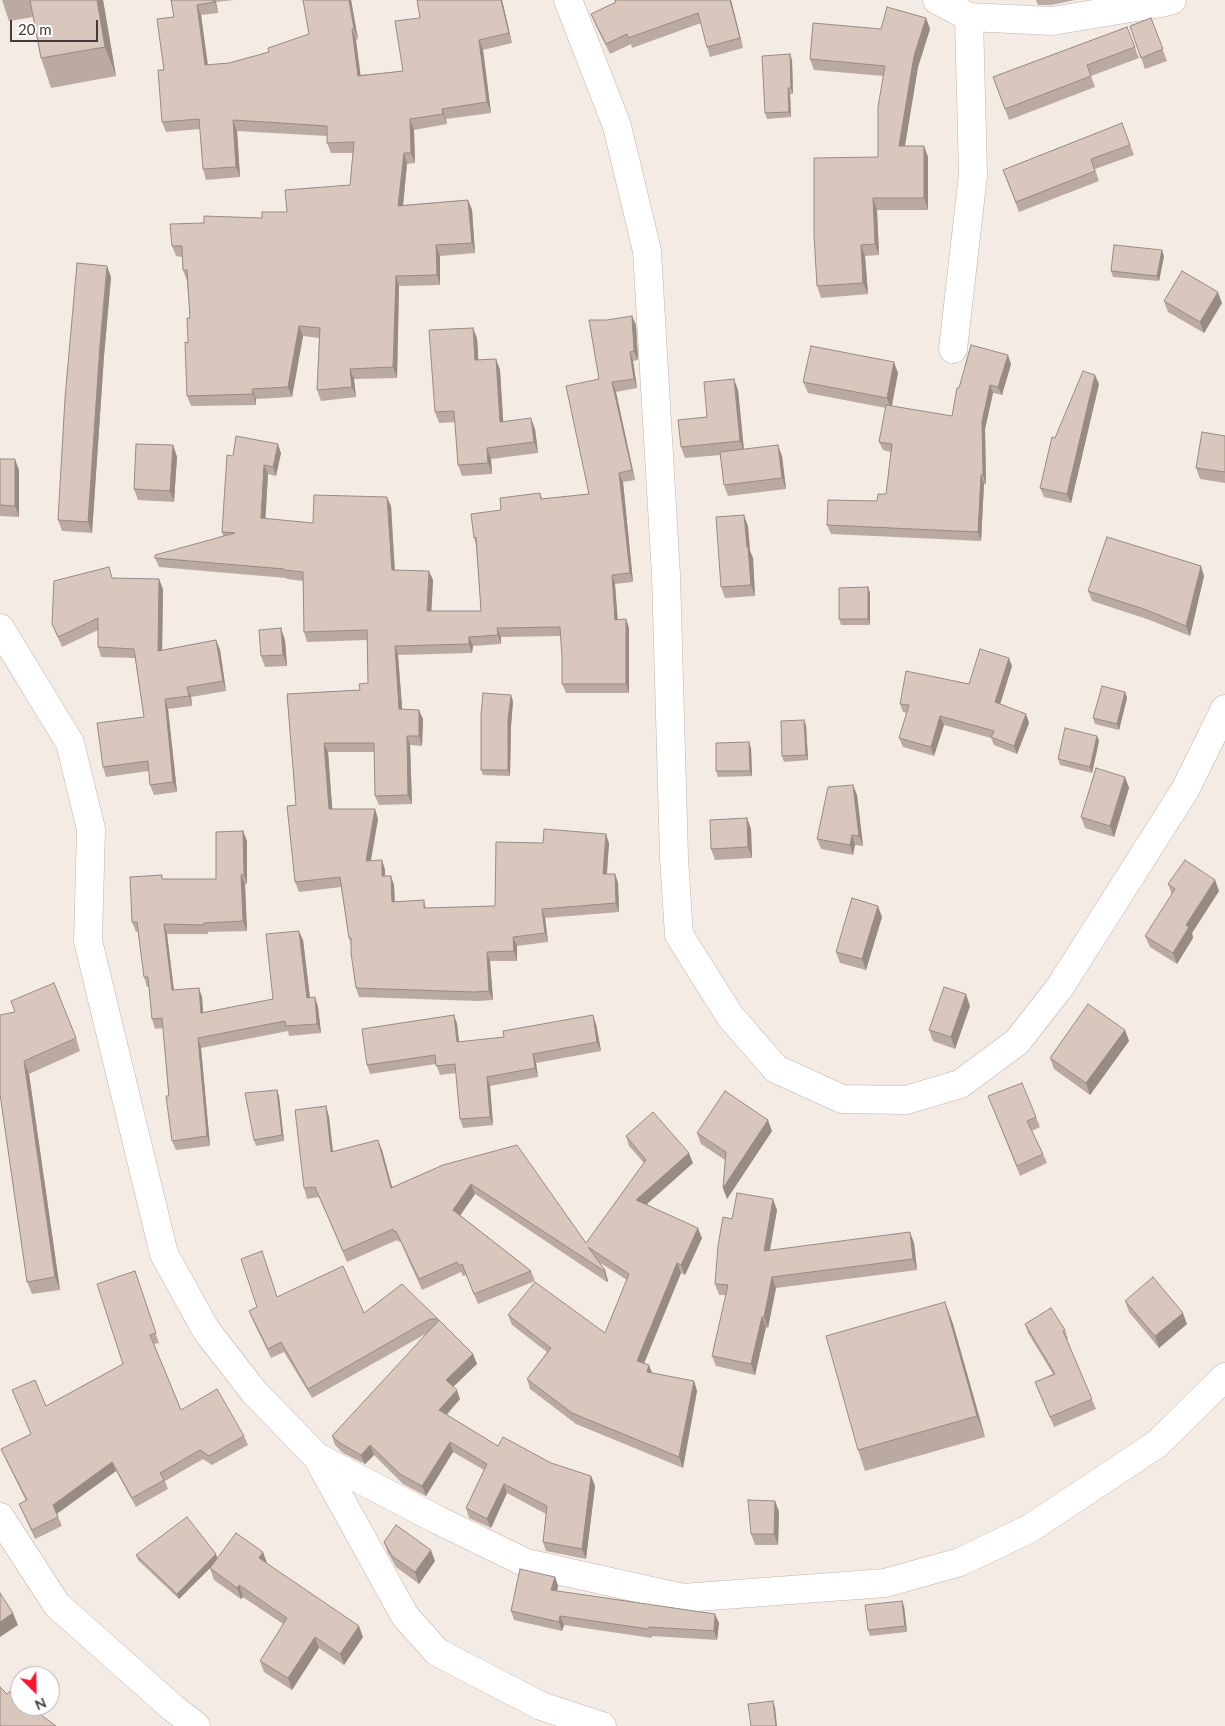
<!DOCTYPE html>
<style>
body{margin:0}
#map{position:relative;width:1225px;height:1726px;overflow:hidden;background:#f4ebe5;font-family:Lato,sans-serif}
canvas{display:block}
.north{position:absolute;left:10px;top:1666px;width:50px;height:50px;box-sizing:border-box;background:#fff;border:1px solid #b5b0ae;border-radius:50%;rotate:157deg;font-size:14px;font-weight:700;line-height:20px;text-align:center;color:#473a34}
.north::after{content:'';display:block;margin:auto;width:18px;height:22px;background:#ff112c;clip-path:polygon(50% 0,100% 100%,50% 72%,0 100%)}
.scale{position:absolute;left:10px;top:20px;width:88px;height:22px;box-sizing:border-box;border:2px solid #473a34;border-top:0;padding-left:6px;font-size:15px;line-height:18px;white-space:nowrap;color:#473a34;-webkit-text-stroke:4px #fff;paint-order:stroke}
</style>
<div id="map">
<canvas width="1225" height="1726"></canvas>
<div class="north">N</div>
<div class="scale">20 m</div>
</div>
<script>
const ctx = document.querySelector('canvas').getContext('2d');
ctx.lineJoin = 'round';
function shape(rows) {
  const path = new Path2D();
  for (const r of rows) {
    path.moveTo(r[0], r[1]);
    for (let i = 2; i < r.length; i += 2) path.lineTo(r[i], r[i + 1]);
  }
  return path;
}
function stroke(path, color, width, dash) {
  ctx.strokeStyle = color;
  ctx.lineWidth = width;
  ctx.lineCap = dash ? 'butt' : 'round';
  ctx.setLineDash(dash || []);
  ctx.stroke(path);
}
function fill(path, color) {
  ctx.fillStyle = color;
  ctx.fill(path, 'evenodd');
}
const minor = shape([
 [568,0,617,126,647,251,666,575,674,858,679,935,730,1016,776,1069,842,1099,906,1100,960,1084,1017,1042,1060,987,1185,790,1225,709],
 [937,0,969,17,1052,21,1161,3,1172,0],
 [953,349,973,175,969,17],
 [0,628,70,743,91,829,88,941,164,1254,206,1330,254,1392,317,1457,436,1519,526,1563,615,1583,683,1598,885,1583,960,1562,1029,1529,1157,1444,1225,1377],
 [317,1457,405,1616,437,1652,541,1706,602,1726],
 [0,1517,57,1605,173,1708,196,1726]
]);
const wall = shape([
 [2,0,103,0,116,76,51,88,41,58,33,17,9,21],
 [171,0,234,0,216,2,218,13,201,15,208,65,229,63,269,52,309,34,351,0,358,39,356,40,360,75,403,71,420,18,417,0,502,0,512,43,483,50,491,113,446,119,447,124,414,130,415,163,407,164,403,205,468,200,472,210,475,253,440,256,440,285,399,286,397,378,354,379,356,397,321,401,317,390,319,338,303,336,292,397,256,399,256,405,191,406,187,396,188,343,190,318,187,281,183,270,182,257,176,256,172,246,204,223,262,218,287,212,350,185,353,153,331,153,327,143,327,136,237,131,240,177,206,180,203,169,200,129,166,132,162,122,164,70,174,17],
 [615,0,731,0,743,48,710,57,707,47,701,23,632,48,631,44,610,54,595,24,591,14,616,2],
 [1036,0,1075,0,1051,5,1038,5],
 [926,18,930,29,918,67,905,146,924,146,928,157,928,210,877,210,879,255,865,256,868,294,821,298,817,286,878,157,883,76,814,70,810,59,881,29],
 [1151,18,1167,61,1145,69,1130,26],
 [1127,27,1139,58,1091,76,1095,87,1009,120,993,77],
 [792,60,793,94,790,94,791,117,767,119,765,113],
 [1122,123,1134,155,1095,169,1099,181,1019,212,1003,170],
 [1164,256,1159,281,1113,277,1111,271],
 [111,277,104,356,92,533,62,531,58,520],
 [1164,301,1222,303,1204,333,1168,312],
 [632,316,636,325,638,360,633,361,637,388,616,392,635,480,623,482,633,582,615,584,618,620,626,619,629,628,629,693,566,693,562,684,562,657,561,636,501,637,501,644,473,646,472,653,398,655,402,709,423,719,422,746,410,745,412,804,379,805,375,796,374,752,328,752,332,809,375,809,378,819,371,861,382,860,385,870,385,876,394,885,395,902,424,900,426,908,495,906,609,843,607,874,615,874,618,883,619,912,545,918,548,942,517,946,517,961,490,961,493,1000,478,1001,359,997,356,988,351,945,349,938,341,887,299,892,295,882,296,805,287,694,360,690,368,683,367,640,307,642,304,632,303,581,287,579,286,578,159,567,155,558,223,536,222,532,233,456,281,453,276,476,268,474,265,519,313,523,391,506,395,570,433,580,431,611,481,611,476,545,474,538,501,510,540,493,542,499,589,494,599,379,607,320],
 [477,338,478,360,496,359,500,370,503,422,535,429,538,453,491,459,492,474,462,476,458,465,455,422,439,423,435,412],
 [1011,364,1002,395,993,393,985,429,986,484,984,484,981,541,831,534,827,525,877,501,886,494,891,452,883,450,879,442,886,408,808,393,803,382,898,373,892,406,952,416,959,388],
 [1099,384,1071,503,1044,497,1040,488,1055,438],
 [738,390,744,449,782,456,786,489,728,496,724,485,720,455,685,458,681,447,707,417],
 [1225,436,1225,483,1200,479,1196,468],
 [173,445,177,457,174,502,138,500,134,489],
 [0,459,19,470,19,517,0,516],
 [748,526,750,551,753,558,755,596,725,598,721,587],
 [1204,576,1190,636,1147,619,1092,601,1088,591],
 [113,578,163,589,162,650,216,640,220,650,226,691,191,697,192,706,168,709,177,792,154,795,150,785,149,771,106,777,103,767,144,717,135,658,101,657,98,647,98,630,62,647,52,624],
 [868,587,870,593,870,625,841,625,839,619],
 [285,640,287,666,265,667,261,656],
 [1012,666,1000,704,1026,714,1029,723,1017,754,994,745,991,738,944,725,934,756,903,747,899,738,907,713,903,712,900,704,969,684],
 [1125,692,1127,698,1119,730,1095,724,1093,718],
 [513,701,511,726,510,776,483,775,481,770],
 [806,725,808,760,784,762,782,756],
 [1097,736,1099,741,1092,773,1060,765,1058,759],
 [751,748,752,776,718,777,716,771],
 [1125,777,1129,788,1114,837,1085,828,1081,817],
 [853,785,857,795,863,846,855,845,853,855,821,849,817,839],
 [747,818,751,829,752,858,715,860,711,849],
 [243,831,247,841,247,884,245,884,247,931,208,932,208,934,167,934,174,990,202,997,203,1013,273,999,303,940,310,997,315,997,318,1007,321,1033,289,1036,288,1031,201,1048,210,1146,176,1150,172,1141,163,1028,155,1029,152,1019,149,987,147,987,144,977,138,932,136,932,132,922,163,879,216,879],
 [1215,880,1219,891,1192,933,1193,938,1177,964,1150,947,1145,936,1172,895,1168,884],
 [882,917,866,970,840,963,836,952],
 [11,1001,76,1038,80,1051,29,1074,60,1290,32,1294,27,1282,15,1012],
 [970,1006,955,1049,933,1041,929,1030],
 [454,1015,457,1024,459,1042,504,1037,596,1024,601,1051,536,1063,538,1077,490,1086,493,1125,463,1128,460,1119,456,1073,440,1075,436,1064,370,1074,367,1065],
 [1125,1030,1129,1041,1090,1095,1054,1069,1050,1058],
 [277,1090,279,1096,284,1141,256,1146,254,1140],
 [988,1096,1036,1117,1040,1127,1032,1131,1043,1154,1047,1163,1020,1176],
 [326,1106,329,1117,333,1151,382,1150,392,1187,443,1165,586,1243,644,1163,629,1146,626,1136,693,1163,647,1204,702,1238,685,1275,681,1273,644,1363,652,1373,694,1381,697,1391,683,1468,576,1424,530,1389,527,1379,547,1352,512,1325,508,1315,605,1333,627,1280,599,1262,605,1270,608,1281,607,1282,475,1194,460,1215,531,1271,535,1281,478,1304,466,1275,463,1276,461,1272,422,1290,400,1241,398,1242,397,1240,347,1262,319,1197,307,1199,304,1188],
 [772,1131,727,1199,723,1188,725,1160,701,1144,697,1133],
 [777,1210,770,1250,914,1243,917,1270,776,1288,768,1328,766,1327,755,1375,716,1366,712,1356,726,1295,719,1295,715,1284,732,1219],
 [135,1271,159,1343,154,1344,181,1410,244,1436,248,1445,212,1465,203,1459,165,1481,168,1489,136,1507,116,1471,57,1514,62,1526,35,1539,23,1513,19,1504,26,1501,5,1458,1,1449,31,1434,12,1390,46,1406,123,1364],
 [278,1297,364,1313,438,1319,439,1321,473,1354,477,1364,453,1386,460,1399,447,1415,498,1446,591,1476,595,1486,586,1559,546,1551,543,1542,546,1514,507,1493,491,1528,469,1518,466,1508,484,1470,453,1452,426,1496,403,1484,374,1455,365,1464,343,1453,335,1445,332,1436,429,1332,312,1398,284,1352,271,1358,253,1321,249,1311],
 [1125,1301,1187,1324,1159,1348,1129,1312],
 [945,1302,953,1324,985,1437,865,1471,858,1450],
 [1025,1324,1065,1330,1068,1339,1067,1340,1096,1409,1054,1427,1035,1382,1053,1374,1028,1333],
 [775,1501,779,1512,778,1545,755,1545,751,1534],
 [384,1542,435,1561,419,1584,396,1567,388,1553],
 [136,1555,218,1558,267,1563,363,1637,344,1665,319,1648,292,1690,264,1672,260,1661,283,1624,243,1597,241,1599,214,1580,210,1568,213,1565,179,1599,138,1560],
 [555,1577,558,1586,557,1591,719,1623,717,1640,652,1636,652,1638,564,1625,562,1631,514,1620,511,1611],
 [904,1606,907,1632,870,1636,868,1630]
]);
const shadedWall = shape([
 [97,0,103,0,116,76,105,47],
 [214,0,215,0,216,2,218,13],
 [349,0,351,0,358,39,354,29],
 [501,0,502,0,512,43,509,33],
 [730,0,731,0,743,48,740,38],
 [197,5,201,15,209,75,205,65],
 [926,18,930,29,918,67,903,157,899,146,914,56],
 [352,29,356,40,362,86,358,76],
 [479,40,483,50,491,113,487,102],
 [790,54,792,60,793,94,791,88],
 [788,88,790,94,791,117,789,112],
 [442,109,446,119,447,124,443,114],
 [410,119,414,130,415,163,411,153],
 [233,120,237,131,240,177,236,167],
 [924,146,928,157,928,210,924,198],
 [404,153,407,164,402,216,398,206],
 [873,198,877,210,879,255,875,244],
 [468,200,472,210,475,253,472,243],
 [436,245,440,256,440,285,437,275],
 [861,245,865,256,868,294,863,283],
 [1162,250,1164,256,1159,281,1157,276],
 [107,266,111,277,104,356,92,533,88,522,100,345],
 [396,276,399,286,397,378,393,367],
 [1218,292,1222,303,1204,333,1200,322],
 [632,316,636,325,638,360,634,351],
 [299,326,303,336,292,397,288,387],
 [473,328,477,338,479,371,475,360],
 [630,352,633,361,637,388,634,379],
 [1008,355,1011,364,1002,395,998,387],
 [496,359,500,370,504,433,500,422],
 [894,362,898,373,891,409,887,398],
 [350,369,354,379,356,397,352,387],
 [1095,375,1099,384,1071,503,1067,494],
 [734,379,738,390,744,452,740,441],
 [612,382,616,392,635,480,632,470],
 [990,385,993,393,985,429,986,484,983,475,982,421],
 [252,389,256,399,256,405,253,394],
 [531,418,535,429,538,453,534,442],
 [278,444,281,453,276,476,273,467],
 [173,445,177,457,174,502,170,491],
 [778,445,782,456,786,489,782,478],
 [487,448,491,459,492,474,488,463],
 [15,459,19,470,19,517,15,506],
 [264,465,268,474,265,527,261,518],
 [619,473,623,482,633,582,630,573],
 [981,475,984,484,981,541,978,532],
 [387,497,391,506,395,579,392,570],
 [744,515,748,526,750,551,753,558,755,596,751,585,747,547],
 [1201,566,1204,576,1190,636,1186,626],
 [429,571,433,580,431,620,427,611],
 [612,575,615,584,618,629,615,620],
 [159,579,163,589,162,660,158,651],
 [868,587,870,593,870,625,868,619],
 [626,619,629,628,629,693,626,684],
 [281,628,285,640,287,666,283,655],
 [497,628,501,637,501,644,498,635],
 [469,637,473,646,472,653,469,644],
 [216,640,220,650,226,691,223,681],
 [395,646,398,655,403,719,399,709],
 [1009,658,1012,666,998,711,995,702],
 [187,687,191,697,192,706,189,696],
 [1125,692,1127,698,1119,730,1117,724],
 [511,695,513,701,511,726,510,776,508,770,508,720],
 [165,699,168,709,177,792,173,782],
 [419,710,423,719,422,746,419,736],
 [1026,714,1029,723,1017,754,1014,746],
 [940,716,944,725,934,756,931,747],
 [804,720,806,725,808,760,806,755],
 [407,736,410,745,412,804,408,795],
 [1097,736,1099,741,1092,773,1090,767],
 [749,742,751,748,752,776,750,771],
 [324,743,328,752,333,818,329,809],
 [1125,777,1129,788,1114,837,1110,826],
 [853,785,857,795,863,846,859,836],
 [375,809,378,819,369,870,366,861],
 [747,818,751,829,752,858,748,847],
 [243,831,247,841,247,884,244,875],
 [606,834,609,843,606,883,603,874],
 [852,835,855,845,853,855,850,845],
 [382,860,385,870,385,885,382,876],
 [615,874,618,883,619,912,616,903],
 [241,875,245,884,247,931,243,921],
 [391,876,394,885,395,912,392,902],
 [1215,880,1219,891,1192,933,1193,938,1177,964,1173,953,1186,925],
 [878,906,882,917,866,970,862,959],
 [542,909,545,918,548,942,545,933],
 [164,924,167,934,175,1000,172,990],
 [299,931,303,940,311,1007,307,998],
 [513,937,517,946,517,961,514,951],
 [487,952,490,961,493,1000,489,991],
 [199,988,202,997,204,1023,201,1013],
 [966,994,970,1006,955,1049,951,1037],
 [315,997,318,1007,321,1033,317,1024],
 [454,1015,457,1024,460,1051,457,1042],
 [593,1015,596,1024,601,1051,597,1042],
 [1125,1030,1129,1041,1090,1095,1086,1083],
 [198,1038,201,1048,210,1146,207,1136],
 [533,1054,536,1063,538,1077,535,1068],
 [24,1061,29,1074,60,1290,55,1277],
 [487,1077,490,1086,493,1125,490,1117],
 [277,1090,279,1096,284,1141,282,1135],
 [326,1106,329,1117,334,1162,331,1152],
 [768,1120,772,1131,727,1199,723,1188],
 [378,1140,382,1150,395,1198,391,1188],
 [689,1153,693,1163,640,1210,636,1200],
 [471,1184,475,1194,457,1220,453,1210],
 [773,1199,777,1210,768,1261,764,1251],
 [698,1228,702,1238,685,1275,681,1265],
 [910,1232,914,1243,917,1270,913,1259],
 [677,1263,681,1273,641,1371,637,1361],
 [605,1270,608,1281,607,1282,604,1271],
 [772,1277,776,1288,768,1328,764,1317],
 [945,1302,953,1324,985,1437,977,1416],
 [1183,1313,1187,1324,1159,1348,1155,1336],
 [762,1317,766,1327,755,1375,751,1364],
 [473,1354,477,1364,450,1390,446,1380],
 [649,1365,653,1375,647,1372],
 [694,1381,697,1391,683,1468,679,1457],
 [457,1390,460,1399,442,1419,439,1410],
 [450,1442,453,1452,426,1496,422,1486],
 [370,1445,374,1455,365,1464,361,1455],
 [112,1462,116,1471,56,1514,53,1505],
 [591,1476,595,1486,586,1559,582,1549],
 [504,1484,507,1493,491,1528,487,1519],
 [775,1501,779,1512,778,1545,774,1534],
 [431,1550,435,1561,419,1584,415,1572],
 [263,1552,267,1563,259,1558],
 [216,1554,218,1560,179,1599,177,1594],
 [555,1577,558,1586,555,1599,551,1590],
 [239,1585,243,1597,241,1599,237,1588],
 [902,1601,904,1606,907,1632,905,1626],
 [13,1613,18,1625,0,1637,0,1622],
 [715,1614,719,1623,717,1640,714,1631],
 [560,1616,564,1625,562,1631,559,1622],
 [359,1626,363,1637,344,1665,340,1654],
 [315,1637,319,1648,292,1690,288,1678],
 [773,1701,775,1707,777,1726,776,1726]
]);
const building = shape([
 [30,0,97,0,105,47,41,58,30,0],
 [171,0,214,0,214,2,197,5,205,65,229,63,269,52,268,48,309,34,303,0,349,0,354,29,352,29,358,76,403,71,395,21,420,18,417,0,501,0,509,33,479,40,487,102,442,109,443,114,410,119,411,153,404,153,398,206,468,200,472,243,436,245,437,275,396,276,393,367,350,369,352,387,317,390,320,328,299,326,288,387,252,389,253,394,187,396,185,342,188,343,187,318,190,318,187,270,183,270,182,246,172,246,170,224,204,223,204,216,262,218,262,212,287,212,285,190,350,185,354,142,327,143,327,126,233,120,236,167,203,169,199,119,162,122,158,70,164,70,157,19,174,17,171,0],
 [615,0,730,0,740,38,707,47,698,13,628,38,627,34,606,44,591,14,616,2,615,0],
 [887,7,926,18,914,56,899,146,924,146,924,198,873,198,875,244,861,245,863,283,817,286,814,235,814,158,878,157,878,107,885,66,810,59,813,23,881,29,887,7],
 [1151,18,1163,49,1141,58,1130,26,1151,18],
 [1127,27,1135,47,1087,65,1091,76,1005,109,993,77,1127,27],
 [790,54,791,88,788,88,789,112,765,113,762,56,790,54],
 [1122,123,1130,145,1091,159,1095,171,1016,202,1003,170,1122,123],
 [1114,245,1162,250,1157,276,1111,271,1114,245],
 [77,263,107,266,100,345,88,522,58,520,65,398,77,263],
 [1182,271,1218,292,1200,322,1164,301,1182,271],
 [632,316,634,351,630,352,634,379,612,382,632,470,619,473,630,573,612,575,615,620,626,619,626,684,562,684,562,657,560,627,497,628,498,635,469,637,469,644,395,646,399,709,419,710,419,736,407,736,408,795,375,796,374,743,324,743,329,809,375,809,366,861,382,860,382,876,391,876,392,902,424,900,424,908,495,906,496,842,543,843,544,829,606,834,603,874,615,874,616,903,542,909,545,933,513,937,514,951,487,952,489,991,475,992,356,988,351,953,351,938,349,938,340,877,295,882,287,806,296,805,287,694,360,690,359,684,368,683,367,630,304,632,303,572,284,570,284,569,155,558,155,555,235,533,222,532,227,455,233,456,236,436,278,444,273,467,264,465,261,518,313,523,314,495,387,497,392,570,429,571,427,611,481,611,476,537,474,538,471,514,501,510,500,498,540,493,541,499,589,494,566,386,599,379,589,320,607,320,632,316],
 [473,328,475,360,496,359,500,422,531,418,534,442,487,448,488,463,458,465,454,411,435,412,429,330,473,328],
 [971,345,1008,355,998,387,990,385,982,421,983,475,981,475,978,532,827,525,828,500,877,501,878,494,886,494,892,444,879,442,886,405,952,416,957,388,959,388,971,345],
 [811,346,894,362,887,398,803,382,811,346],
 [1083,371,1095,375,1067,494,1040,488,1052,437,1055,438,1083,371],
 [734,379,740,441,681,447,678,420,707,417,704,382,734,379],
 [1202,432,1225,436,1225,472,1196,468,1202,432],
 [136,444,173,445,170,491,134,489,136,444],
 [778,445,782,478,724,485,720,452,778,445],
 [0,459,15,459,15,506,0,505,0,459],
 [744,515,747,547,748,547,751,585,721,587,716,517,744,515],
 [1107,537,1201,566,1186,626,1144,609,1088,591,1107,537],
 [109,567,112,578,159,579,158,651,216,640,223,681,187,687,189,696,165,699,173,782,150,785,148,761,103,767,97,723,144,717,134,649,98,647,98,618,58,637,52,624,54,581,109,567],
 [868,587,868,619,839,619,839,588,868,587],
 [281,628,283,655,261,656,259,630,281,628],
 [980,649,1009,658,995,702,1026,714,1014,746,991,737,994,731,940,716,931,747,899,738,909,705,900,704,906,671,969,684,980,649],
 [1102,686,1125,692,1117,724,1093,718,1102,686],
 [483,693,511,695,508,720,508,770,481,770,481,715,483,693],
 [804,720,806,755,782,756,781,721,804,720],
 [1065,728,1097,736,1090,767,1058,759,1065,728],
 [749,742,750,771,716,771,716,743,749,742],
 [1096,768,1125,777,1110,826,1081,817,1096,768],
 [853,785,859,836,852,835,850,845,817,839,828,787,853,785],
 [747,818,748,847,711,849,710,820,747,818],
 [243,831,244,875,241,875,243,921,204,923,204,925,164,924,172,990,199,988,201,1013,273,999,266,934,299,931,307,998,315,997,317,1024,286,1026,285,1021,198,1038,207,1136,172,1141,166,1096,169,1096,162,1018,152,1019,148,977,144,977,137,922,132,922,130,877,162,875,162,879,216,879,216,832,243,831],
 [1185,860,1215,880,1186,925,1189,927,1173,953,1145,936,1175,889,1168,884,1185,860],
 [852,898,878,906,862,959,836,952,852,898],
 [54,983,76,1038,24,1061,55,1277,27,1282,0,1094,0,1015,15,1012,11,1001,54,983],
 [944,987,966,994,951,1037,929,1030,944,987],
 [1088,1004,1125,1030,1086,1083,1050,1058,1088,1004],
 [454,1015,457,1042,504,1037,503,1031,593,1015,597,1042,533,1054,535,1068,487,1077,490,1117,460,1119,455,1064,436,1066,435,1055,367,1065,362,1029,454,1015],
 [1022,1083,1036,1117,1027,1121,1043,1154,1017,1166,988,1096,1022,1083],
 [277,1090,282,1135,254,1140,245,1093,277,1090],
 [725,1091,768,1120,723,1188,726,1152,697,1133,725,1091],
 [326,1106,331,1152,378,1140,391,1188,443,1165,517,1145,586,1243,646,1160,626,1136,653,1112,689,1153,636,1200,698,1228,681,1265,677,1263,637,1361,649,1365,647,1372,694,1381,679,1457,572,1413,527,1379,551,1348,508,1315,535,1282,605,1333,629,1274,588,1247,605,1270,604,1271,471,1184,453,1210,531,1271,474,1294,462,1264,459,1266,457,1262,419,1279,396,1231,394,1232,393,1229,343,1251,315,1187,304,1188,295,1110,326,1106],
 [737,1193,773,1199,764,1251,910,1232,913,1259,772,1277,764,1317,762,1317,751,1364,712,1356,728,1285,715,1284,718,1246,723,1217,732,1219,737,1193],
 [262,1251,277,1297,343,1266,364,1313,402,1284,438,1319,430,1319,308,1389,281,1342,268,1349,249,1311,257,1307,241,1259,262,1251],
 [135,1271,156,1333,150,1335,181,1410,217,1389,244,1436,209,1456,200,1450,160,1473,164,1480,132,1498,112,1462,53,1505,58,1517,32,1530,19,1504,27,1500,1,1449,31,1434,12,1390,35,1380,46,1406,123,1364,97,1284,135,1271],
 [1153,1277,1183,1313,1155,1336,1125,1301,1153,1277],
 [945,1302,977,1416,858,1450,826,1336,945,1302],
 [1051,1308,1065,1330,1063,1331,1092,1399,1050,1417,1035,1382,1055,1374,1025,1324,1051,1308],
 [439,1320,473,1354,446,1380,457,1390,439,1410,498,1446,503,1437,551,1463,591,1476,582,1549,543,1542,547,1506,504,1484,487,1519,466,1508,487,1464,450,1442,422,1486,400,1474,370,1445,361,1455,340,1443,332,1436,439,1320],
 [748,1500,775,1501,774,1534,751,1534,748,1500],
 [187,1517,216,1554,177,1594,136,1555,187,1517],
 [396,1525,431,1550,415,1572,392,1556,384,1542,396,1525],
 [236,1533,263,1552,259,1558,359,1626,340,1654,315,1637,288,1678,260,1661,287,1618,239,1585,237,1588,210,1568,236,1533],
 [520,1569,555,1577,551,1590,715,1614,714,1631,649,1627,648,1629,560,1616,559,1622,511,1611,520,1569],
 [0,1593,13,1613,0,1622,0,1593],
 [902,1601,905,1626,868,1630,865,1605,902,1601],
 [0,1687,7,1694,10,1691,20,1699,20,1706,29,1706,56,1726,0,1726,0,1687],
 [773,1701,776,1726,751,1726,748,1704,773,1701]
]);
stroke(minor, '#c3b3aa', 29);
stroke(minor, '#fff', 28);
fill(wall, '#bbaaa2');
fill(shadedWall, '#988b84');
fill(building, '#d9c6bc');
stroke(building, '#988b84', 1);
</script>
